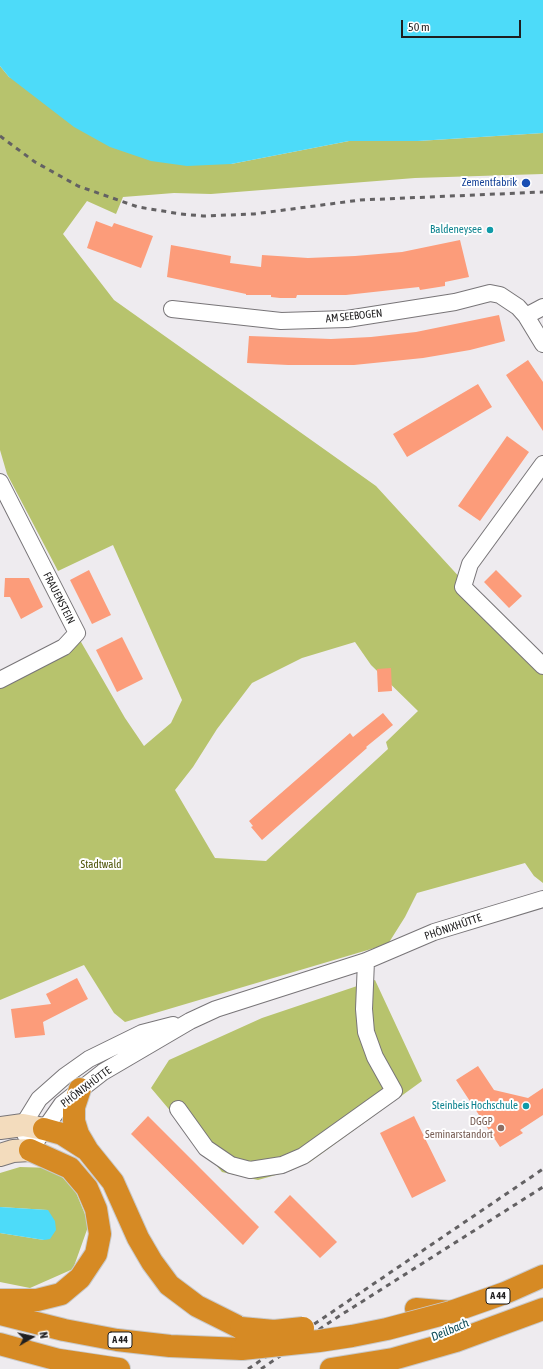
<!DOCTYPE html>
<meta charset="utf-8">
<style>
body{margin:0}
#map{position:relative;width:543px;height:1369px;overflow:hidden;background:#eeebef;font-family:"Asap Condensed",sans-serif}
canvas{display:block}
.north{position:absolute;left:12px;top:1317px;width:40px;height:40px;-webkit-text-stroke:3px #fff;paint-order:stroke;rotate:81deg;font-size:11px;font-weight:700;line-height:16px;text-align:center;color:#1f1e1f}
.north::after{content:'';display:block;margin:auto;width:14px;height:18px;background:#1f1e1f;clip-path:polygon(50% 0,100% 100%,50% 72%,0 100%)}
.scale{position:absolute;left:401px;top:20px;width:120px;height:18px;box-sizing:border-box;border:2px solid #1f1e1f;border-top:0;padding-left:5px;font-size:12px;line-height:14px;white-space:nowrap;color:#1f1e1f;-webkit-text-stroke:3px #fff;paint-order:stroke}
</style>
<div id="map">
<canvas width="543" height="1369"></canvas>
<div class="north">N</div>
<div class="scale">50 m</div>
</div>
<script>
const ctx = document.querySelector('canvas').getContext('2d');
ctx.lineJoin = 'round';
function fill(path, color) {
  ctx.fillStyle = color;
  ctx.fill(path, 'evenodd');
}
function shape(rows) {
  const path = new Path2D();
  for (const r of rows) {
    path.moveTo(r[0], r[1]);
    for (let i = 2; i < r.length; i += 2) path.lineTo(r[i], r[i + 1]);
  }
  return path;
}
function stroke(path, color, width, dash) {
  ctx.strokeStyle = color;
  ctx.lineWidth = width;
  ctx.lineCap = dash ? 'butt' : 'round';
  ctx.setLineDash(dash || []);
  ctx.stroke(path);
}
function label(font, color, halo, rows, align = 'center') {
  ctx.font = font + ' "Asap Condensed",sans-serif';
  ctx.lineWidth = 4;
  ctx.setLineDash([]);
  ctx.textBaseline = 'middle';
  ctx.strokeStyle = halo;
  ctx.fillStyle = color;
  for (const [text, x, y, turn = 0] of rows) {
    ctx.save();
    ctx.translate(x, y);
    ctx.rotate((+turn || 0) * Math.PI / 180);
    ctx.textAlign = isNaN(turn) ? turn : align;
    if (halo) ctx.strokeText(text, 0, 0);
    ctx.fillText(text, 0, 0);
    ctx.restore();
  }
}
const green = shape([
 [0,66,9,77,231,164,349,141,418,141,543,133,543,174,415,178,211,194,174,193,123,197,116,214,87,201,63,234,114,300,376,486,474,593,543,662,543,883,534,876,525,863,417,893,405,917,388,944,125,1022,114,1013,84,965,0,1000,0,682,77,635,125,718,144,746,171,723,182,700,113,545,58,571,7,474,0,450],
 [355,642,371,665,418,711,386,742,388,749,266,861,215,858,175,790,193,767,217,729,252,683,302,658],
 [375,980,422,1081,310,1162,290,1171,258,1180,222,1172,151,1088,169,1060,262,1018],
 [20,1167,53,1168,75,1190,89,1224,73,1269,30,1288,0,1282,0,1233,44,1240,47,1210,0,1207,0,1173]
]);
const water = shape([
 [0,0,543,0,543,133,418,141,349,141,231,164,187,166,151,161,110,147,74,127,9,77,0,66],
 [0,1207,48,1210,55,1221,56,1230,50,1239,44,1240,0,1233]
]);
const pier = shape([
 [543,1278,543,1300,341,1369,350,1357]
]);
const building = shape([
 [96,221,112,227,114,223,153,236,141,268,87,248],
 [460,240,469,277,445,282,445,286,420,290,419,287,346,295,297,295,296,298,280,298,271,297,271,295,246,295,246,294,167,277,171,245,231,256,230,263,261,267,262,255,308,258,355,256,402,252],
 [499,315,505,341,470,350,423,358,354,365,288,365,247,363,249,336,331,339,371,337,416,332],
 [528,360,543,382,543,431,506,375],
 [478,384,492,407,407,457,393,434],
 [507,436,529,452,480,521,458,506],
 [89,570,111,615,92,624,70,580],
 [496,570,522,596,509,608,484,582],
 [5,578,29,578,43,607,21,619,10,597,4,597],
 [122,637,143,679,117,692,96,650],
 [391,668,392,691,378,692,377,669],
 [383,713,393,725,366,747,367,748,262,840,251,827,253,826,249,821,350,733,353,737],
 [77,978,88,999,43,1022,45,1035,15,1038,11,1009,51,1004,46,994],
 [478,1066,494,1090,528,1098,543,1088,543,1115,520,1130,523,1133,500,1147,456,1080],
 [148,1116,259,1227,243,1245,131,1134],
 [414,1116,446,1181,412,1198,380,1133],
 [290,1195,337,1242,320,1258,274,1212]
]);
const street = shape([
 [172,309,281,321,347,319,455,302,490,293,500,295,518,307,526,316,543,344],
 [526,316,543,307],
 [543,464,470,564,463,587,543,666],
 [0,482,77,633,64,647,0,680],
 [178,1109,206,1148,231,1165,250,1170,282,1165,303,1156,394,1091,375,1057,366,1032,364,1009,366,961],
 [25,1134,23,1125,39,1099,65,1076,89,1059,142,1033,173,1025],
 [30,1150,62,1104,103,1072,190,1021,216,1009,366,961,434,932,543,899]
]);
const secondary = shape([
 [0,1128,23,1125,44,1129],
 [0,1155,13,1151,30,1150]
]);
const highway = shape([
 [80,1089,74,1107,74,1121,78,1134,88,1151,113,1182,138,1238,152,1262,169,1285,197,1306,241,1328],
 [44,1129,62,1134,87,1150],
 [0,1300,37,1300,61,1294,80,1278,96,1254,100,1234,96,1209,87,1188,70,1168,30,1150],
 [416,1309,451,1312,505,1293,543,1276],
 [0,1314,64,1330,117,1340,170,1346,242,1349],
 [0,1344,59,1360,119,1369],
 [331,1369,393,1359,456,1341,543,1309]
]);
const rail = shape([
 [0,136,35,162,78,186,138,207,181,214,203,216,254,214,360,200,543,192],
 [248,1369,543,1169],
 [261,1369,333,1320,543,1187]
]);
const highwayBridge = shape([
 [241,1328,274,1331,303,1328],
 [242,1349,319,1341,352,1336,387,1329,451,1312]
]);
const markers = [
 [526,183,5,"#1a4fb4"],
 [490,230,4,"#0f9aa8"],
 [526,1106,4,"#0f9aa8"],
 [501,1128,4,"#8d6e63"]
];
const shields = [
 [498,1296,24],
 [120,1340,24]
];
const shieldNames = [
 ["A 44",498,1296],
 ["A 44",120,1340]
];
const transitNames = [
 ["Zementfabrik",517,183]
];
const cultureNames = [
 ["Baldeneysee",482,230],
 ["Steinbeis Hochschule",518,1106]
];
const streetNames = [
 ["AM SEEBOGEN",354,316,-6],
 ["FRAUENSTEIN",59,598,63],
 ["PHÖNIXHÜTTE",453,927,-19],
 ["PHÖNIXHÜTTE",86,1087,-37]
];
const parkNames = [
 ["Stadtwald",101,865]
];
const educationNames = [
 ["DGGP",493,1122],
 ["Seminarstandort",493,1135]
];
const waterNames = [
 ["Deilbach",450,1330,-23]
];
fill(green, '#b7c36d');
fill(water, '#4ddbf9');
fill(pier, '#eeebef');
fill(building, '#fc9c7a');
stroke(street, '#787578', 18);
stroke(secondary, '#787578', 24);
stroke(highway, '#c9c9c9', 24);
stroke(street, '#fff', 16);
stroke(secondary, '#f3dcbd', 22);
stroke(highway, '#d68a24', 22);
stroke(rail, '#636163', 3, [5, 5]);
stroke(highwayBridge, '#c9c9c9', 24, []);
stroke(highwayBridge, '#d68a24', 22);
for (const [x, y, r, color] of markers) {
  const dot = new Path2D();
  dot.arc(x, y, r, 0, 2 * Math.PI);
  ctx.fillStyle = color;
  ctx.fill(dot);
  stroke(dot, '#fff', 1.5);
}
for (const [x, y, w] of shields) {
  const box = new Path2D();
  box.roundRect(x - w / 2, y - 8, w, 16, 3);
  ctx.fillStyle = '#fff';
  ctx.fill(box);
  stroke(box, '#1f1e1f', 1);
}
label('bold 10px', '#1f1e1f', null, shieldNames);
label('11px', '#164399', '#fff', transitNames, 'right');
label('11px', '#0d838f', '#fff', cultureNames, 'right');
label('11px', '#1f1e1f', '#fff', streetNames);
label('11px', '#4e5508', '#fff', parkNames);
label('11px', '#785e54', '#fff', educationNames, 'right');
label('italic 12px', '#0a4956', '#fff', waterNames);
</script>
